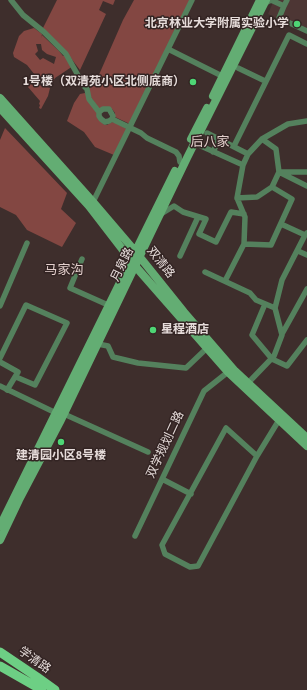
<!DOCTYPE html>
<meta charset="utf-8">
<style>
body{margin:0}
canvas{display:block;background:#3e2e2c}
</style>
<canvas width="307" height="690"></canvas>
<script>
const ctx = document.querySelector('canvas').getContext('2d');
ctx.lineJoin = 'round';
function fill(path, color) {
  ctx.fillStyle = color;
  ctx.fill(path, 'evenodd');
}
function shape(rows) {
  const path = new Path2D();
  for (const r of rows) {
    path.moveTo(r[0], r[1]);
    for (let i = 2; i < r.length; i += 2) path.lineTo(r[i], r[i + 1]);
  }
  return path;
}
function stroke(path, color, width, dash) {
  ctx.strokeStyle = color;
  ctx.lineWidth = width;
  ctx.lineCap = dash ? 'butt' : 'round';
  ctx.setLineDash(dash || []);
  ctx.stroke(path);
}
function label(font, color, halo, rows, align = 'center') {
  ctx.font = font + ' "Source Sans 3","Noto Sans SC",sans-serif';
  ctx.lineWidth = 3;
  ctx.setLineDash([]);
  ctx.textBaseline = 'middle';
  ctx.strokeStyle = halo;
  ctx.fillStyle = color;
  for (const [text, x, y, turn = 0] of rows) {
    ctx.save();
    ctx.translate(x, y);
    ctx.rotate((+turn || 0) * Math.PI / 180);
    ctx.textAlign = isNaN(turn) ? turn : align;
    if (halo) ctx.strokeText(text, 0, 0);
    ctx.fillText(text, 0, 0);
    ctx.restore();
  }
}
const built = shape([
 [274,0,307,0,307,33,268,14]
]);
const green = shape([
 [57,0,115,0,113,5,103,1,99,10,106,14,80,70,67,53,43,28],
 [134,0,191,0,130,124,115,117,115,113,112,109,100,110,90,96,89,89,98,77,123,20],
 [34,28,42,34,41,38,42,35,59,51,63,56,66,55,73,66,55,78,51,85,39,80,27,65,14,57,13,53,19,36,24,31],
 [36,44,41,44,42,50,47,54,56,57,54,64,43,58,40,60,35,54,38,51],
 [32,78,41,86,50,88,48,96,41,109,39,108,40,105,39,104,40,101,28,87,29,81],
 [85,93,99,112,103,124,107,125,112,122,116,123,127,129,114,155,95,147,84,132,67,121,74,103,80,94],
 [5,128,67,193,61,209,76,223,62,247,27,230,16,215,0,207,0,140]
]);
const street = shape([
 [11,0,23,15,44,32,66,54,84,86,87,89,89,99,99,112,99,116,101,119,105,122,109,121,112,119,141,133,147,138,176,152,179,156,180,162],
 [265,3,271,0,284,6,287,0],
 [284,6,279,18,307,31],
 [168,49,222,76],
 [238,68,265,81],
 [99,112,103,109,109,109,113,116,112,119],
 [207,133,248,154],
 [262,139,276,149,279,172,307,172],
 [201,146,243,165],
 [234,146,289,35,307,44],
 [213,152,219,139],
 [237,198,257,197,272,187],
 [93,202,192,0],
 [161,214,174,206,183,212,206,219,199,234,216,242,231,212,244,214],
 [281,224,305,235],
 [244,244,271,245,292,199,272,187,279,172,307,186],
 [298,251,307,255],
 [180,256,198,217],
 [82,259,70,288,108,305],
 [205,272,250,293,256,300,275,308],
 [225,281,244,244,245,217,237,198,243,165,248,154,262,139,288,124,307,121],
 [265,304,252,335,272,359,287,366,307,340],
 [0,306,27,243],
 [282,334,307,289],
 [98,344,108,346,113,357,138,363,186,368,207,348],
 [0,358,26,305,67,323,35,385,16,377],
 [0,362,18,372,7,390],
 [248,383,274,356,282,335,275,308,282,280,305,235,307,233],
 [0,386,56,413],
 [64,414,148,452],
 [257,456,226,428,162,545,165,554,190,567,198,566,257,456,279,420],
 [162,479,191,494],
 [135,536,204,391,228,372]
]);
const secondary = shape([
 [213,96,260,0],
 [0,98,93,202,135,251,184,312,235,371,307,438],
 [0,108,89,206,136,267,228,372,307,446],
 [191,139,207,108],
 [0,526,175,171],
 [0,540,19,500,60,422,187,158,266,0]
]);
const primary = shape([
 [0,652,37,677,55,690],
 [0,666,42,690]
]);
const markers = [
 [297,24,4,"#4ed675"],
 [193,82,4,"#4ed675"],
 [153,330,4,"#4ed675"],
 [61,442,4,"#4ed675"]
];
const poiNames = [
 ["北京林业大学附属实验小学",289,24],
 ["1号楼（双清苑小区北侧底商）",185,82],
 ["星程酒店",161,330,"left"],
 ["建清园小区8号楼",61,456,"center"]
];
const streetNames = [
 ["双清路",160,263,52],
 ["月泉路",123,265,-64],
 ["双学规划二路",166,445,-65],
 ["学清路",34,661,35]
];
const neighbourhoodNames = [
 ["后八家",210,143],
 ["马家沟",64,271]
];
fill(built, '#4d3634');
fill(green, '#834742');
stroke(street, '#54815d', 5.5);
stroke(secondary, '#63ad73', 8);
stroke(primary, '#6dcf84', 9);
for (const [x, y, r, color] of markers) {
  const dot = new Path2D();
  dot.arc(x, y, r, 0, 2 * Math.PI);
  ctx.fillStyle = color;
  ctx.fill(dot);
  stroke(dot, '#332423', 1.5);
}
label('bold 12px', '#e6dcda', '#332423', poiNames, 'right');
label('12px', '#e6dcda', '#332423', streetNames);
label('13px', '#e3cfcc', '#332423', neighbourhoodNames);
</script>
